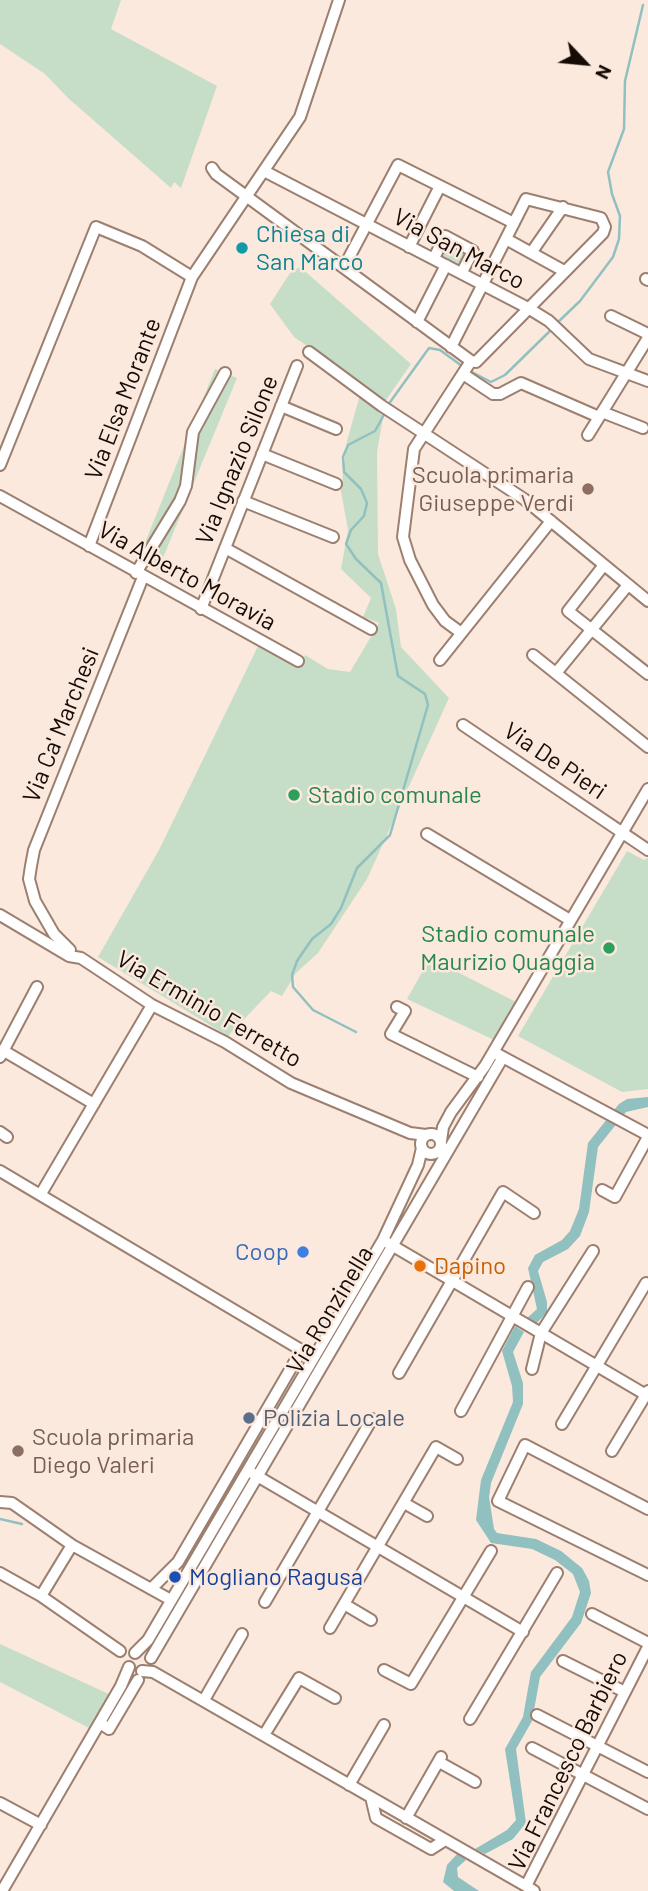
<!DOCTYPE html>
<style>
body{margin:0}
#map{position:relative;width:648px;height:1891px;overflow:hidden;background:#fce9de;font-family:Barlow,sans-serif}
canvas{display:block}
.north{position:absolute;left:550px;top:28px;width:70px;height:70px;-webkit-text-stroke:5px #fce9de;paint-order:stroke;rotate:116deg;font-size:19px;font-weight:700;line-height:28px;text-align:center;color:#160c07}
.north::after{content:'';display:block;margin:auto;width:24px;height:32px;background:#160c07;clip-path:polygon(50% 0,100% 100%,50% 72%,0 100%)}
</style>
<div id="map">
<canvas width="648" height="1891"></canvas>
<div class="north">N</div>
</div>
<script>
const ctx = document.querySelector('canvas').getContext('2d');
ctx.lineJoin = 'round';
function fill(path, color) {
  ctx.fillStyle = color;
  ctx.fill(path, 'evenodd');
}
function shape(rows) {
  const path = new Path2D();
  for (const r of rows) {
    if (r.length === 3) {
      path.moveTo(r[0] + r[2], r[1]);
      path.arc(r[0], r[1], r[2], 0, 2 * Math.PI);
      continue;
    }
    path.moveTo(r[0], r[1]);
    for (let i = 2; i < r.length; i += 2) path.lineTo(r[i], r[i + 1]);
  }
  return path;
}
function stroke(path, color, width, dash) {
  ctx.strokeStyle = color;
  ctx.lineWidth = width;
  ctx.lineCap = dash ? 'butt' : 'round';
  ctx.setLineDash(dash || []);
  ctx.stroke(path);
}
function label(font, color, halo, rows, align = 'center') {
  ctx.font = font + ' Barlow,sans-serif';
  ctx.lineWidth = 5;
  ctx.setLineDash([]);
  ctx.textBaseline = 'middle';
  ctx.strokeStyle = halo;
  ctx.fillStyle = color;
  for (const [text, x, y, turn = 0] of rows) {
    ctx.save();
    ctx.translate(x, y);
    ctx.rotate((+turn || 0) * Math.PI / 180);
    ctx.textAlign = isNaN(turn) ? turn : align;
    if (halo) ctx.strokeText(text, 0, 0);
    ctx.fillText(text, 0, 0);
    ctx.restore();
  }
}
const green = shape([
 [0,0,121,0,111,29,217,86,181,188,174,182,171,188,68,98,45,74,0,44],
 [447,240,470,252,461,269,438,257],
 [300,267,411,364,386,400,377,452,378,554,396,609,401,647,449,698,367,879,318,953,296,973,282,996,271,991,228,1036,98,957,159,850,259,644,300,666,305,655,328,669,350,672,379,623,363,617,371,598,341,569,348,530,341,491,347,441,363,384,294,337,270,304,290,273],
 [215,369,237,378,158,570,138,560],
 [627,851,644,860,648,858,648,1089,622,1092,518,1036],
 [430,958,516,1002,494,1040,407,999],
 [0,1644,111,1695,91,1729,0,1682]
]);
const water = shape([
 [648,1097,648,1107,626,1112,598,1147,589,1212,580,1236,568,1249,543,1262,538,1271,547,1302,547,1312,535,1325,525,1320,537,1309,528,1268,535,1255,562,1240,570,1231,579,1209,588,1143,619,1104,627,1099],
 [515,1326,524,1332,513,1352,523,1383,523,1404,491,1483,489,1497,494,1529,497,1533,536,1539,561,1551,582,1568,589,1581,591,1593,581,1623,540,1677,532,1721,516,1749,526,1823,513,1839,485,1854,475,1849,507,1830,516,1820,505,1749,523,1717,531,1672,572,1617,580,1592,573,1574,555,1560,532,1549,491,1543,476,1520,481,1480,513,1402,512,1386,502,1351],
 [458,1853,466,1860,457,1868,458,1877,479,1891,454,1891,443,1882,447,1865]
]);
const stream = shape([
 [557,323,580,301,613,257,619,239,620,216,612,194,608,172,624,129,625,81,643,5],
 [468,370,491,382,505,375,553,328],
 [388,405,429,348,440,350,462,366],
 [356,1032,313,1010,293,987,292,975,297,961,312,939,331,924,341,908,357,868,390,835,428,705,425,694,398,676,381,583,356,559,346,544,351,530,364,516,367,503,361,489,344,472,343,457,348,445,375,431,386,411],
 [0,1519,22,1524]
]);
const minor = shape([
 [212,168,216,174,471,361],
 [266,172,528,308,549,321,589,359,648,381],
 [506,239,564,271],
 [409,247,440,186],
 [531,253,563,207],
 [434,258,445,236,473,251,462,272],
 [344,267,398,165,514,223],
 [646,279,648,280],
 [611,316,648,334],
 [417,322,446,265],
 [451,347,526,199,601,218,605,227,603,233,476,362,471,361,414,449,403,537,410,560,433,605,445,621,460,632],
 [309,352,382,406,524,499,648,601],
 [463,374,493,394,500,394,521,383,599,417],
 [281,406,336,429],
 [602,412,643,428],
 [588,435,648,338],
 [262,454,336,484],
 [0,465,96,227,142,246,192,277],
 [0,496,298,661],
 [243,501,333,537],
 [89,546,192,277,300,117,339,0],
 [225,548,371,629],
 [604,565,568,611,648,674],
 [136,573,180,501,186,486,193,432,225,373],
 [201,609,297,366],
 [533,655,648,747],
 [440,660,551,521],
 [556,673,628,585],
 [463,725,648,850],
 [427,834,570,920],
 [0,915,69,956,81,958,152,1005,225,1042,291,1083,410,1133,426,1135],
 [70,950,54,934,35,901,29,879,31,866,34,850,143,577],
 [397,1007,405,1011,391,1034,478,1077],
 [4,1051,94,1104],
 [497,1054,648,1135],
 [0,1057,37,987],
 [0,1132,7,1137],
 [431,1144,10],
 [441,1141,443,1127,451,1112,485,1066,648,789],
 [0,1171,313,1357],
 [602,1190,615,1197,648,1137],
 [42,1192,152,1005],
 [388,1243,648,1396],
 [532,1369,541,1333,593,1251],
 [399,1373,503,1192,534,1213],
 [461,1411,528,1287],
 [562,1424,646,1283],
 [612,1451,648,1391],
 [252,1473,523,1632],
 [0,1502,12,1503,72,1545,171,1600],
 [404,1503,427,1516],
 [648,1509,525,1445,498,1501,648,1575],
 [0,1573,41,1596,120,1651],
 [151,1589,178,1562,301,1351],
 [41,1596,72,1545],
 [265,1602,372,1419],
 [344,1604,371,1620],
 [592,1614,648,1643],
 [330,1628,436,1447,457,1459],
 [135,1653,148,1640,383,1240,418,1165,422,1148],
 [151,1658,503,1057],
 [563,1661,625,1692],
 [384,1670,411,1684,491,1551],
 [142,1671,153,1672,526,1886],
 [204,1700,242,1634],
 [537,1715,648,1772],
 [470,1719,557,1573],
 [100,1723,109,1729,138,1680],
 [264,1735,299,1678,335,1698],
 [532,1748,648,1809],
 [439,1762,475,1782],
 [349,1785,384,1725],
 [371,1797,376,1818,431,1849,445,1840],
 [0,1803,41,1825],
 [406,1818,441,1757],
 [2,1891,121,1686,129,1667],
 [534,1891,526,1886,648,1647]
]);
const markers = [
 [242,248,7,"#0f9aa8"],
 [588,489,7,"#8d6e63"],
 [294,795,7,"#2e9e5b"],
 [609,948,7,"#2e9e5b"],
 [303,1252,7,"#3f7fe0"],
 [420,1266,7,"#e8710a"],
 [249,1418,7,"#5c6f8a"],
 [18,1451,7,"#8d6e63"],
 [175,1577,7,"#1a4fb4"]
];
const cultureNames = [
 ["Chiesa di",256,234],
 ["San Marco",256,262]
];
const streetNames = [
 ["Via San Marco",459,249,28],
 ["Via Elsa Morante",123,399,-69],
 ["Via Ignazio Silone",237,460,-68],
 ["Via Alberto Moravia",187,576,29],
 ["Via Ca' Marchesi",61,725,-68],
 ["Via De Pieri",555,761,34],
 ["Via Erminio Ferretto",209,1009,30],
 ["Via Ronzinella",330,1310,-59],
 ["Via Francesco Barbiero",568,1761,-64]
];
const educationNames = [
 ["Scuola primaria",574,475],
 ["Giuseppe Verdi",574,503],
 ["Scuola primaria",32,1437,"left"],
 ["Diego Valeri",32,1465,"left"]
];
const leisureNames = [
 ["Stadio comunale",308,795],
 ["Stadio comunale",595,934,"right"],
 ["Maurizio Quaggia",595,962,"right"]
];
const shopNames = [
 ["Coop",289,1252]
];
const foodNames = [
 ["Dapino",434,1266]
];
const serviceNames = [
 ["Polizia Locale",263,1418]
];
const transitNames = [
 ["Mogliano Ragusa",189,1577]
];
fill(green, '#c6dec7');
fill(water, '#90c0bf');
stroke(stream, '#90c0bf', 2.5);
stroke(minor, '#9c7f6f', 14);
stroke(minor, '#fff', 10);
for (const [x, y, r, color] of markers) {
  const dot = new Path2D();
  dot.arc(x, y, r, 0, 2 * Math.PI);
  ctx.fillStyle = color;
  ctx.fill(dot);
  stroke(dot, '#fce9de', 2.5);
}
label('24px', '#0d838f', '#fce9de', cultureNames, 'left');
label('24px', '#160c07', '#fce9de', streetNames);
label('24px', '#785e54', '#fce9de', educationNames, 'right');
label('24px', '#27864d', '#fce9de', leisureNames, 'left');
label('24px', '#366cbe', '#fce9de', shopNames, 'right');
label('24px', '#c56008', '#fce9de', foodNames, 'left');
label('24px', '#4e5e75', '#fce9de', serviceNames, 'left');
label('24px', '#164399', '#fce9de', transitNames, 'left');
</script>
